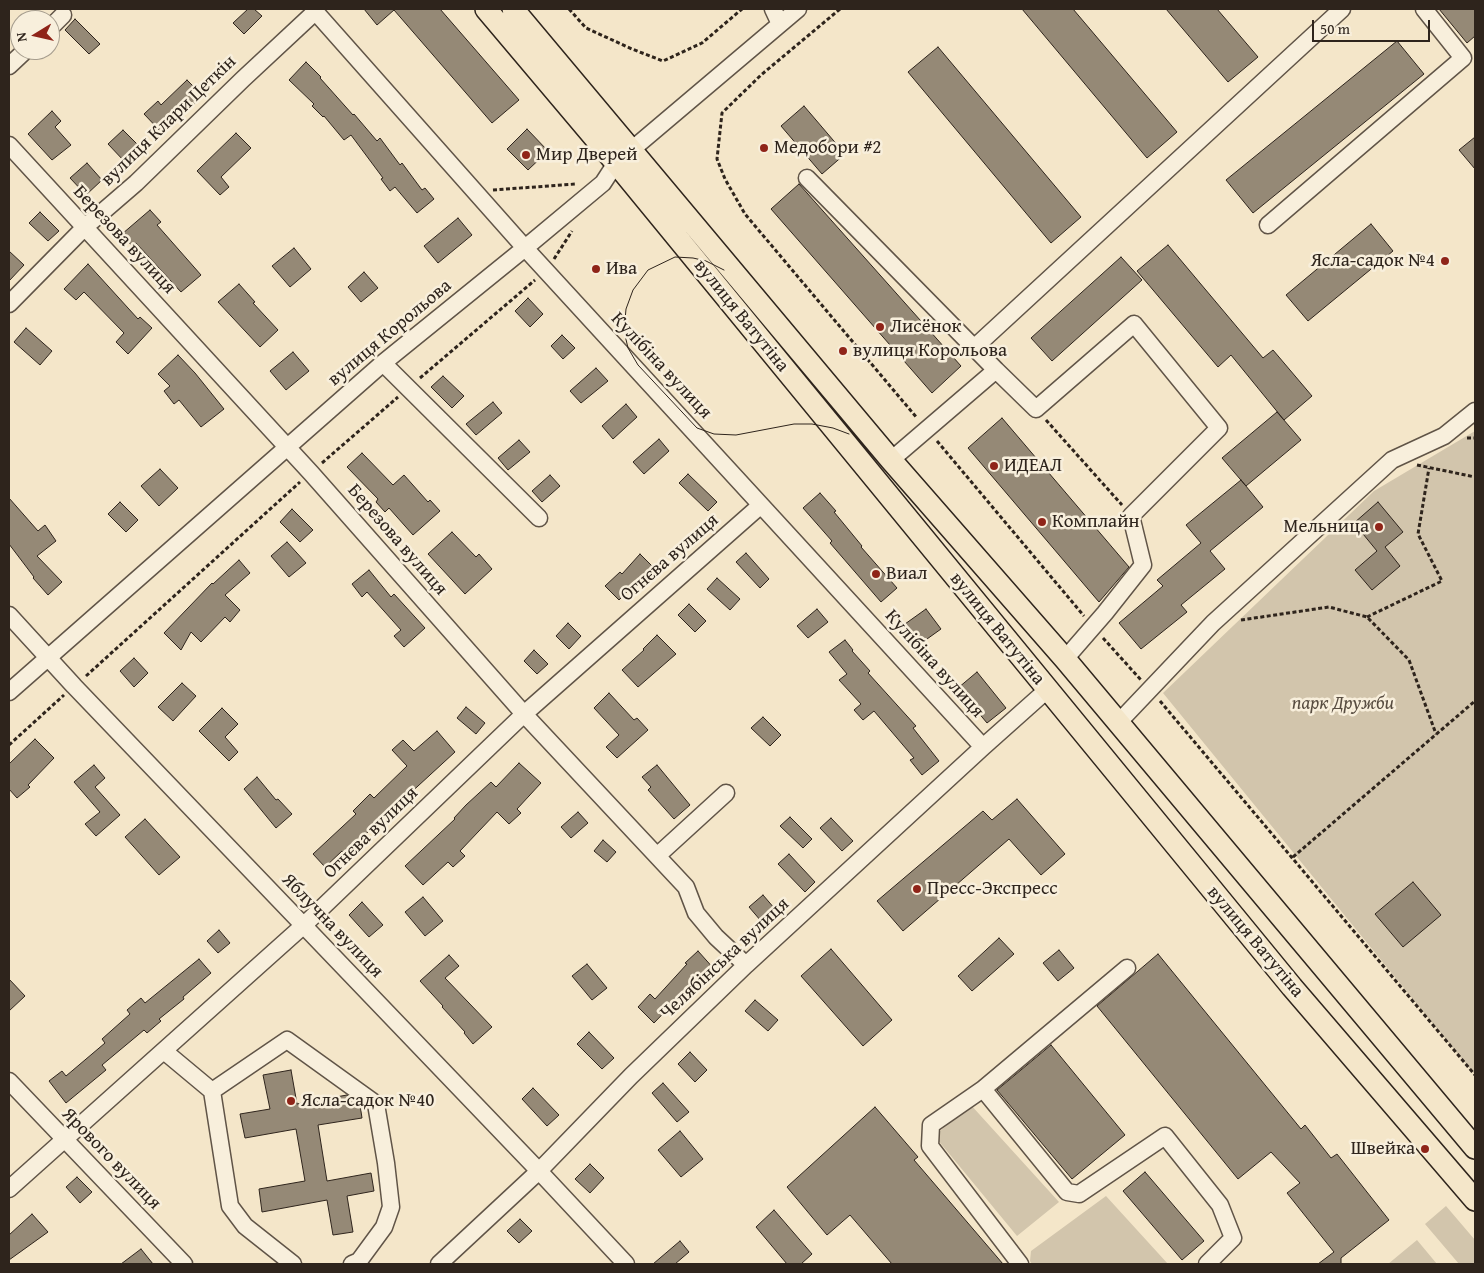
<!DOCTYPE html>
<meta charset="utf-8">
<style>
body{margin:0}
#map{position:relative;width:1484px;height:1273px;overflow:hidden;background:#f4e6c9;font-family:"Gentium Book Plus",serif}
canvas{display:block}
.frame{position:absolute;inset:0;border:10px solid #2e241c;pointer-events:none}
.north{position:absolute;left:10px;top:10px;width:50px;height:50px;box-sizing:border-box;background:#f8efdc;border:1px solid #a79e8f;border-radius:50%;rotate:261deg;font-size:14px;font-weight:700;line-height:20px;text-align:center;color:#2e241c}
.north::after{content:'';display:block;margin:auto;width:18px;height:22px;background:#8f2418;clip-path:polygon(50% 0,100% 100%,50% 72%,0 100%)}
.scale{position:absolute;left:1312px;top:20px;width:118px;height:22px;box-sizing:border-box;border:2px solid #2e241c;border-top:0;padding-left:6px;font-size:15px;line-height:18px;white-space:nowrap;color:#2e241c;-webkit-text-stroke:4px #f8efdc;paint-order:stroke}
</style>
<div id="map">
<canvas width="1484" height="1273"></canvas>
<div class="frame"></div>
<div class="north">N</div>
<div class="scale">50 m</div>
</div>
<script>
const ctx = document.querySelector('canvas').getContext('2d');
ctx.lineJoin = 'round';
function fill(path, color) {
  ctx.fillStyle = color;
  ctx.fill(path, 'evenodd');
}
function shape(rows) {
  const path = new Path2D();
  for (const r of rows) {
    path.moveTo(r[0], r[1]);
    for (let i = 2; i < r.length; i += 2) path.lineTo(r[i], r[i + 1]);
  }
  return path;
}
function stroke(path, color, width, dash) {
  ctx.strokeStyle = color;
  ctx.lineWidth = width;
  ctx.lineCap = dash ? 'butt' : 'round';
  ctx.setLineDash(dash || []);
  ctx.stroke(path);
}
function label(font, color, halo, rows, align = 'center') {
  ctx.font = font + ' "Gentium Book Plus",serif';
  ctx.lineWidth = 5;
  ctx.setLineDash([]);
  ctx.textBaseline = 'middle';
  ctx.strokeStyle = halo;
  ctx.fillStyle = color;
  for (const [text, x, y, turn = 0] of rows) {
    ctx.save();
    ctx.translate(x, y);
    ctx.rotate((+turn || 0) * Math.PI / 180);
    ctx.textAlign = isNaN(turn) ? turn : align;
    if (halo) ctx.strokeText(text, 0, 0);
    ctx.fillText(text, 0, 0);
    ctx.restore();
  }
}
const green = shape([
 [1475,431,1475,1075,1163,693,1374,491],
 [970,1104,1059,1202,1017,1236,937,1139,938,1133],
 [1106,1196,1168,1264,1032,1264,1030,1261,1031,1251],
 [1446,1206,1475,1240,1475,1264,1459,1264,1425,1224],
 [1417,1240,1437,1264,1388,1264]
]);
const building = shape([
 [248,9,254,9,262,16,244,34,233,23,248,9],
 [364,9,440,9,519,100,492,123,394,10,377,25,364,9],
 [1022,9,1073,9,1177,132,1147,158,1022,9],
 [1166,9,1217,9,1258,57,1228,82,1166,9],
 [1439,9,1475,9,1475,36,1467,43,1439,9],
 [75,19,100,44,89,54,65,30,75,19],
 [1397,41,1424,74,1253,213,1226,180,1397,41],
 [938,47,1081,217,1051,243,908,72,938,47],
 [306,62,321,77,320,78,353,115,354,114,377,141,380,138,400,165,402,163,422,190,425,188,434,199,417,213,395,187,390,191,381,179,383,178,351,135,344,140,324,116,323,117,312,106,314,104,289,80,306,62],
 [187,80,203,96,163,134,144,114,158,101,161,105,187,80],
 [804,106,845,154,822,174,781,126,804,106],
 [52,111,61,121,55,127,71,145,52,160,28,134,52,111],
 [527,129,548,151,528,170,507,149,527,129],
 [123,130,141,148,125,162,108,144,123,130],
 [236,133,251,148,221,177,229,187,220,195,197,171,236,133],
 [1475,137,1475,169,1459,150,1475,137],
 [87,163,102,180,86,195,70,178,87,163],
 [799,184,961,366,932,393,771,209,799,184],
 [150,210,161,222,157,225,201,275,181,292,136,243,132,246,122,234,150,210],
 [40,212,59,231,48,241,29,223,40,212],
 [458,218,472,235,438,263,424,246,458,218],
 [1371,224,1393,251,1308,321,1286,295,1371,224],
 [1168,245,1263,358,1273,350,1312,396,1284,420,1231,355,1218,367,1137,271,1168,245],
 [294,248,311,269,290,287,272,266,294,248],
 [9,251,24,265,9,281,9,251],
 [1121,257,1142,280,1052,361,1031,338,1121,257],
 [88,264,138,319,140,317,152,328,128,354,116,342,124,333,84,292,76,300,64,289,88,264],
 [364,272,378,288,361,302,348,287,364,272],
 [239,284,255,302,253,303,278,330,260,347,218,302,239,284],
 [528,298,543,314,530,327,515,311,528,298],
 [26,328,52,351,40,365,14,342,26,328],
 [562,335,575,348,563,359,551,346,562,335],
 [293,352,309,371,286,390,270,371,293,352],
 [178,355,195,373,224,409,201,427,179,400,174,404,164,391,170,386,158,374,178,355],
 [596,368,608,381,581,403,570,391,596,368],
 [443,376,464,396,452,408,431,387,443,376],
 [493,402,502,413,476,435,466,424,493,402],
 [626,404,637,417,613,439,602,426,626,404],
 [1277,412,1301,440,1246,486,1222,458,1277,412],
 [1002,418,1129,567,1099,602,968,448,1002,418],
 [659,439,669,451,644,474,633,462,659,439],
 [519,440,530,452,508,470,498,458,519,440],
 [362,453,393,485,404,475,428,502,430,500,440,511,413,535,389,508,385,512,376,502,378,499,347,467,362,453],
 [160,469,178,488,159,506,141,486,160,469],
 [688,474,717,502,708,511,679,483,688,474],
 [550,475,560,486,542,502,532,491,550,475],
 [1241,480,1263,507,1210,551,1225,569,1181,605,1187,612,1141,649,1119,623,1163,586,1157,580,1201,543,1186,525,1241,480],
 [820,493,836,511,834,512,862,546,861,547,897,588,881,602,830,543,832,541,803,508,820,493],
 [9,498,38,531,45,525,56,541,37,556,62,582,48,595,33,578,34,577,9,544,9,498],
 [120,502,138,520,126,532,108,514,120,502],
 [1378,502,1403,532,1385,547,1400,566,1372,590,1355,570,1377,551,1354,523,1378,502],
 [292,509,313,530,300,542,280,522,292,509],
 [452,532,476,557,479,554,492,569,465,594,428,554,452,532],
 [287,542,306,563,289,577,271,556,287,542],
 [746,553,769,579,760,588,736,562,746,553],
 [640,554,652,566,619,600,605,586,620,572,622,574,640,554],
 [239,560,250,573,225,595,240,610,230,622,225,617,201,642,191,632,181,650,164,633,212,583,213,584,239,560],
 [369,570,391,597,394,594,425,628,404,647,394,636,401,630,367,592,362,597,352,584,369,570],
 [717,578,740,599,730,610,707,589,717,578],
 [689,604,706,621,695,632,678,615,689,604],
 [817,609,828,622,808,638,797,626,817,609],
 [926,609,941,629,920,644,905,624,926,609],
 [568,623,581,636,569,649,556,636,568,623],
 [657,635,676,654,638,687,622,670,644,650,643,649,657,635],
 [845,640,853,650,852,651,870,671,868,673,916,726,913,728,939,761,922,775,910,760,914,758,874,711,863,720,854,710,861,704,839,680,847,674,829,652,845,640],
 [534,650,548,664,537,674,524,661,534,650],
 [134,658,148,673,134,687,120,671,134,658],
 [977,672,1006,708,987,723,958,688,977,672],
 [182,683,196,696,173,721,158,707,182,683],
 [609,693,634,720,637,718,648,730,617,758,606,747,619,735,594,708,609,693],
 [466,707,485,723,476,734,457,718,466,707],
 [222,708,238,724,225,737,238,752,229,761,199,731,222,708],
 [763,717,781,735,770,746,751,728,763,717],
 [437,731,455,752,344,854,342,851,325,867,313,854,356,814,353,811,370,794,374,798,407,766,392,750,403,740,414,751,437,731],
 [35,739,54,758,28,785,30,787,17,798,9,789,9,764,35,739],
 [519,763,541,783,517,809,521,813,509,824,497,812,460,851,465,856,453,867,448,862,423,885,405,866,455,819,454,818,466,805,491,782,496,787,519,763],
 [94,765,105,778,95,787,120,815,96,836,85,824,100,812,74,782,94,765],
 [657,765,690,805,674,819,648,790,651,787,642,777,657,765],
 [257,777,276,800,278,799,292,814,276,828,244,789,257,777],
 [1017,799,1065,854,1041,875,1009,839,903,931,877,901,983,811,992,820,1017,799],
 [578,812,588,823,571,838,561,827,578,812],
 [790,817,812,839,803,848,780,826,790,817],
 [831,818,853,841,842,851,820,828,831,818],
 [145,819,180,857,159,875,125,837,145,819],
 [603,840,616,852,607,862,594,851,603,840],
 [789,854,815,882,805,892,778,864,789,854],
 [1413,882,1441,915,1403,947,1375,914,1413,882],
 [763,895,775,909,761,921,749,907,763,895],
 [423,897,443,921,425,936,405,912,423,897],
 [362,902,383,925,369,937,349,915,362,902],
 [219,930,230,943,218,953,207,941,219,930],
 [999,938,1014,954,972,991,958,976,999,938],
 [831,949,892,1020,863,1046,801,976,831,949],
 [1059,950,1074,968,1058,981,1043,963,1059,950],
 [698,951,715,970,702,981,701,980,681,1001,678,998,654,1023,638,1007,650,994,655,999,687,964,685,963,698,951],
 [1158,954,1301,1129,1305,1125,1331,1158,1337,1154,1389,1220,1341,1258,1341,1264,1318,1264,1334,1252,1287,1193,1300,1183,1271,1152,1238,1179,1097,1006,1158,954],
 [449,955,459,966,445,978,492,1027,473,1044,464,1033,465,1032,442,1007,443,1006,420,981,449,955],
 [199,959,211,973,183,997,184,999,159,1019,161,1021,147,1033,144,1030,102,1065,106,1070,66,1103,49,1081,62,1071,66,1076,105,1043,102,1039,130,1014,127,1010,141,998,145,1003,199,959],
 [587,964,607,988,592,1000,572,976,587,964],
 [9,979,25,996,9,1011,9,979],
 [755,1000,778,1020,768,1031,745,1011,755,1000],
 [589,1032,614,1058,602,1069,577,1044,589,1032],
 [1051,1045,1125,1135,1072,1179,997,1090,1051,1045],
 [690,1052,707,1070,695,1082,678,1064,690,1052],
 [291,1070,297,1104,347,1095,360,1105,362,1118,318,1125,327,1181,371,1173,374,1191,347,1196,353,1232,333,1235,327,1200,262,1212,259,1189,305,1181,296,1129,245,1138,240,1114,270,1109,263,1075,291,1070],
 [663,1083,689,1112,677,1122,652,1093,663,1083],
 [533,1088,559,1115,547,1126,522,1099,533,1088],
 [875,1107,918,1157,914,1160,1003,1264,892,1264,850,1215,827,1235,787,1187,875,1107],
 [680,1131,703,1159,681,1177,658,1150,680,1131],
 [590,1164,604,1178,590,1193,575,1179,590,1164],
 [1145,1172,1204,1241,1182,1260,1123,1191,1145,1172],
 [77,1177,92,1192,80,1203,66,1187,77,1177],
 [774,1210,812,1254,801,1264,787,1264,756,1227,774,1210],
 [32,1214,48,1232,9,1260,9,1235,32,1214],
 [520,1219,532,1231,519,1243,507,1231,520,1219],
 [680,1241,689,1252,675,1264,653,1264,680,1241],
 [141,1249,153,1264,121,1264,141,1249]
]);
const path = shape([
 [569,9,586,28,632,49,663,61,702,43,742,9],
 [840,9,761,75,722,113,717,159,725,179,745,214,917,418],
 [493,190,576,184],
 [554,259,572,231],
 [420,378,535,280],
 [1046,420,1122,505],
 [1467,438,1475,438],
 [937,441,1084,616],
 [322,463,398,397],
 [1417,465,1475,477],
 [1367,617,1442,581,1418,534,1429,468],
 [1241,620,1329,607,1367,617,1409,660,1436,734],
 [1103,638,1141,680],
 [86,676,300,482],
 [1160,701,1475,1075],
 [9,745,64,695],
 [1293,857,1475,701]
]);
const minor = shape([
 [313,9,525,248,983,747],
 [773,9,780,24],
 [50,28,63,15],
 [9,66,26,50],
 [9,145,311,473,524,714,686,887,696,913,716,937,746,965],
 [807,178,996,370],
 [1268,225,1463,58,1424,9],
 [9,304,85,227,136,183,243,79,316,11],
 [975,347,1342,9],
 [383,363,539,518],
 [891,460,996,370,1036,409,1134,324,1219,428,1131,516,1143,565,1105,613,1065,659],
 [9,615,74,686,539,1171,626,1264],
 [9,692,383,363,525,248,603,183,616,163,798,9],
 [1118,723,1213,623,1392,460,1444,436,1475,411],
 [657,856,726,793],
 [164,1051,212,1091,230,1206,245,1226,293,1264],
 [9,1081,184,1264],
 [983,1089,1067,1192,1079,1194,1165,1136,1220,1205,1233,1238,1207,1264],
 [212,1091,287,1040,376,1104,386,1163,391,1207,384,1227,359,1261,352,1264],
 [9,1189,304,925,524,714,761,505],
 [439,1264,539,1171,631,1076,746,965,983,747,1047,690],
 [1020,1264,930,1146,931,1125,983,1089,1127,968]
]);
const major = shape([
 [486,9,616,163,1292,987,1475,1200],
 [513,9,891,460,1065,659,1475,1148]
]);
const tram = shape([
 [724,270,706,261,693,258,675,257,648,270,633,290,626,309,624,331,628,348,638,365,697,428,714,434,736,435,794,424,812,424,833,428,849,434]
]);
const markers = [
 [764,148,5,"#8f2418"],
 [526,155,5,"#8f2418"],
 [1445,261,5,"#8f2418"],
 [596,269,5,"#8f2418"],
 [880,327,5,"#8f2418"],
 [843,351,5,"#8f2418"],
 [994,466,5,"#8f2418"],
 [1042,522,5,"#8f2418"],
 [1379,527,5,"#8f2418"],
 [876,574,5,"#8f2418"],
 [917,889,5,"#8f2418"],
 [291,1101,5,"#8f2418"],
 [1425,1149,5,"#8f2418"]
];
const streetNames = [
 ["вулиця Клари Цеткін",169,121,-44],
 ["Березова вулиця",124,240,47],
 ["вулиця Ватутіна",741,316,51],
 ["вулиця Корольова",390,333,-40],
 ["Кулібіна вулиця",661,366,47],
 ["Березова вулиця",397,540,49],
 ["Огнєва вулиця",670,558,-41],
 ["вулиця Ватутіна",997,629,51],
 ["Кулібіна вулиця",934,664,48],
 ["Огнєва вулиця",371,833,-44],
 ["Яблучна вулиця",332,926,46],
 ["вулиця Ватутіна",1255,942,50],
 ["Челябінська вулиця",725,959,-43],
 ["Ярового вулиця",111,1159,46]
];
const poiNames = [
 ["Медобори #2",774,148],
 ["Мир Дверей",536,155],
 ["Ясла-садок №4",1435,261,"right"],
 ["Ива",606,269],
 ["Лисёнок",890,327],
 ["вулиця Корольова",853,351],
 ["ИДЕАЛ",1004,466],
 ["Комплайн",1052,522],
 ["Мельница",1369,527,"right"],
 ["Виал",886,574],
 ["Пресс-Экспресс",927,889],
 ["Ясла-садок №40",301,1101],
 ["Швейка",1415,1149,"right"]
];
const parkNames = [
 ["парк Дружби",1343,704]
];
fill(green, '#d2c5ac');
fill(building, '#958976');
stroke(building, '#2e241c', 1);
stroke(minor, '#605447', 19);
stroke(major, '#2e241c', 24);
stroke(path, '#2e241c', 3, [4, 2.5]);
stroke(minor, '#f8efdc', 16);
stroke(major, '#f4e6c9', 21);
stroke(tram, '#2e241c', 1);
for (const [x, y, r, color] of markers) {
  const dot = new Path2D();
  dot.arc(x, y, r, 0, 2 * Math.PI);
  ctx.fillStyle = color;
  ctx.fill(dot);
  stroke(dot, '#f8efdc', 2);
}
label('19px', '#2e241c', '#f8efdc', streetNames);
label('19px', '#2e241c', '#f8efdc', poiNames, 'left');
label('italic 19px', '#574c40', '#f8efdc', parkNames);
</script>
